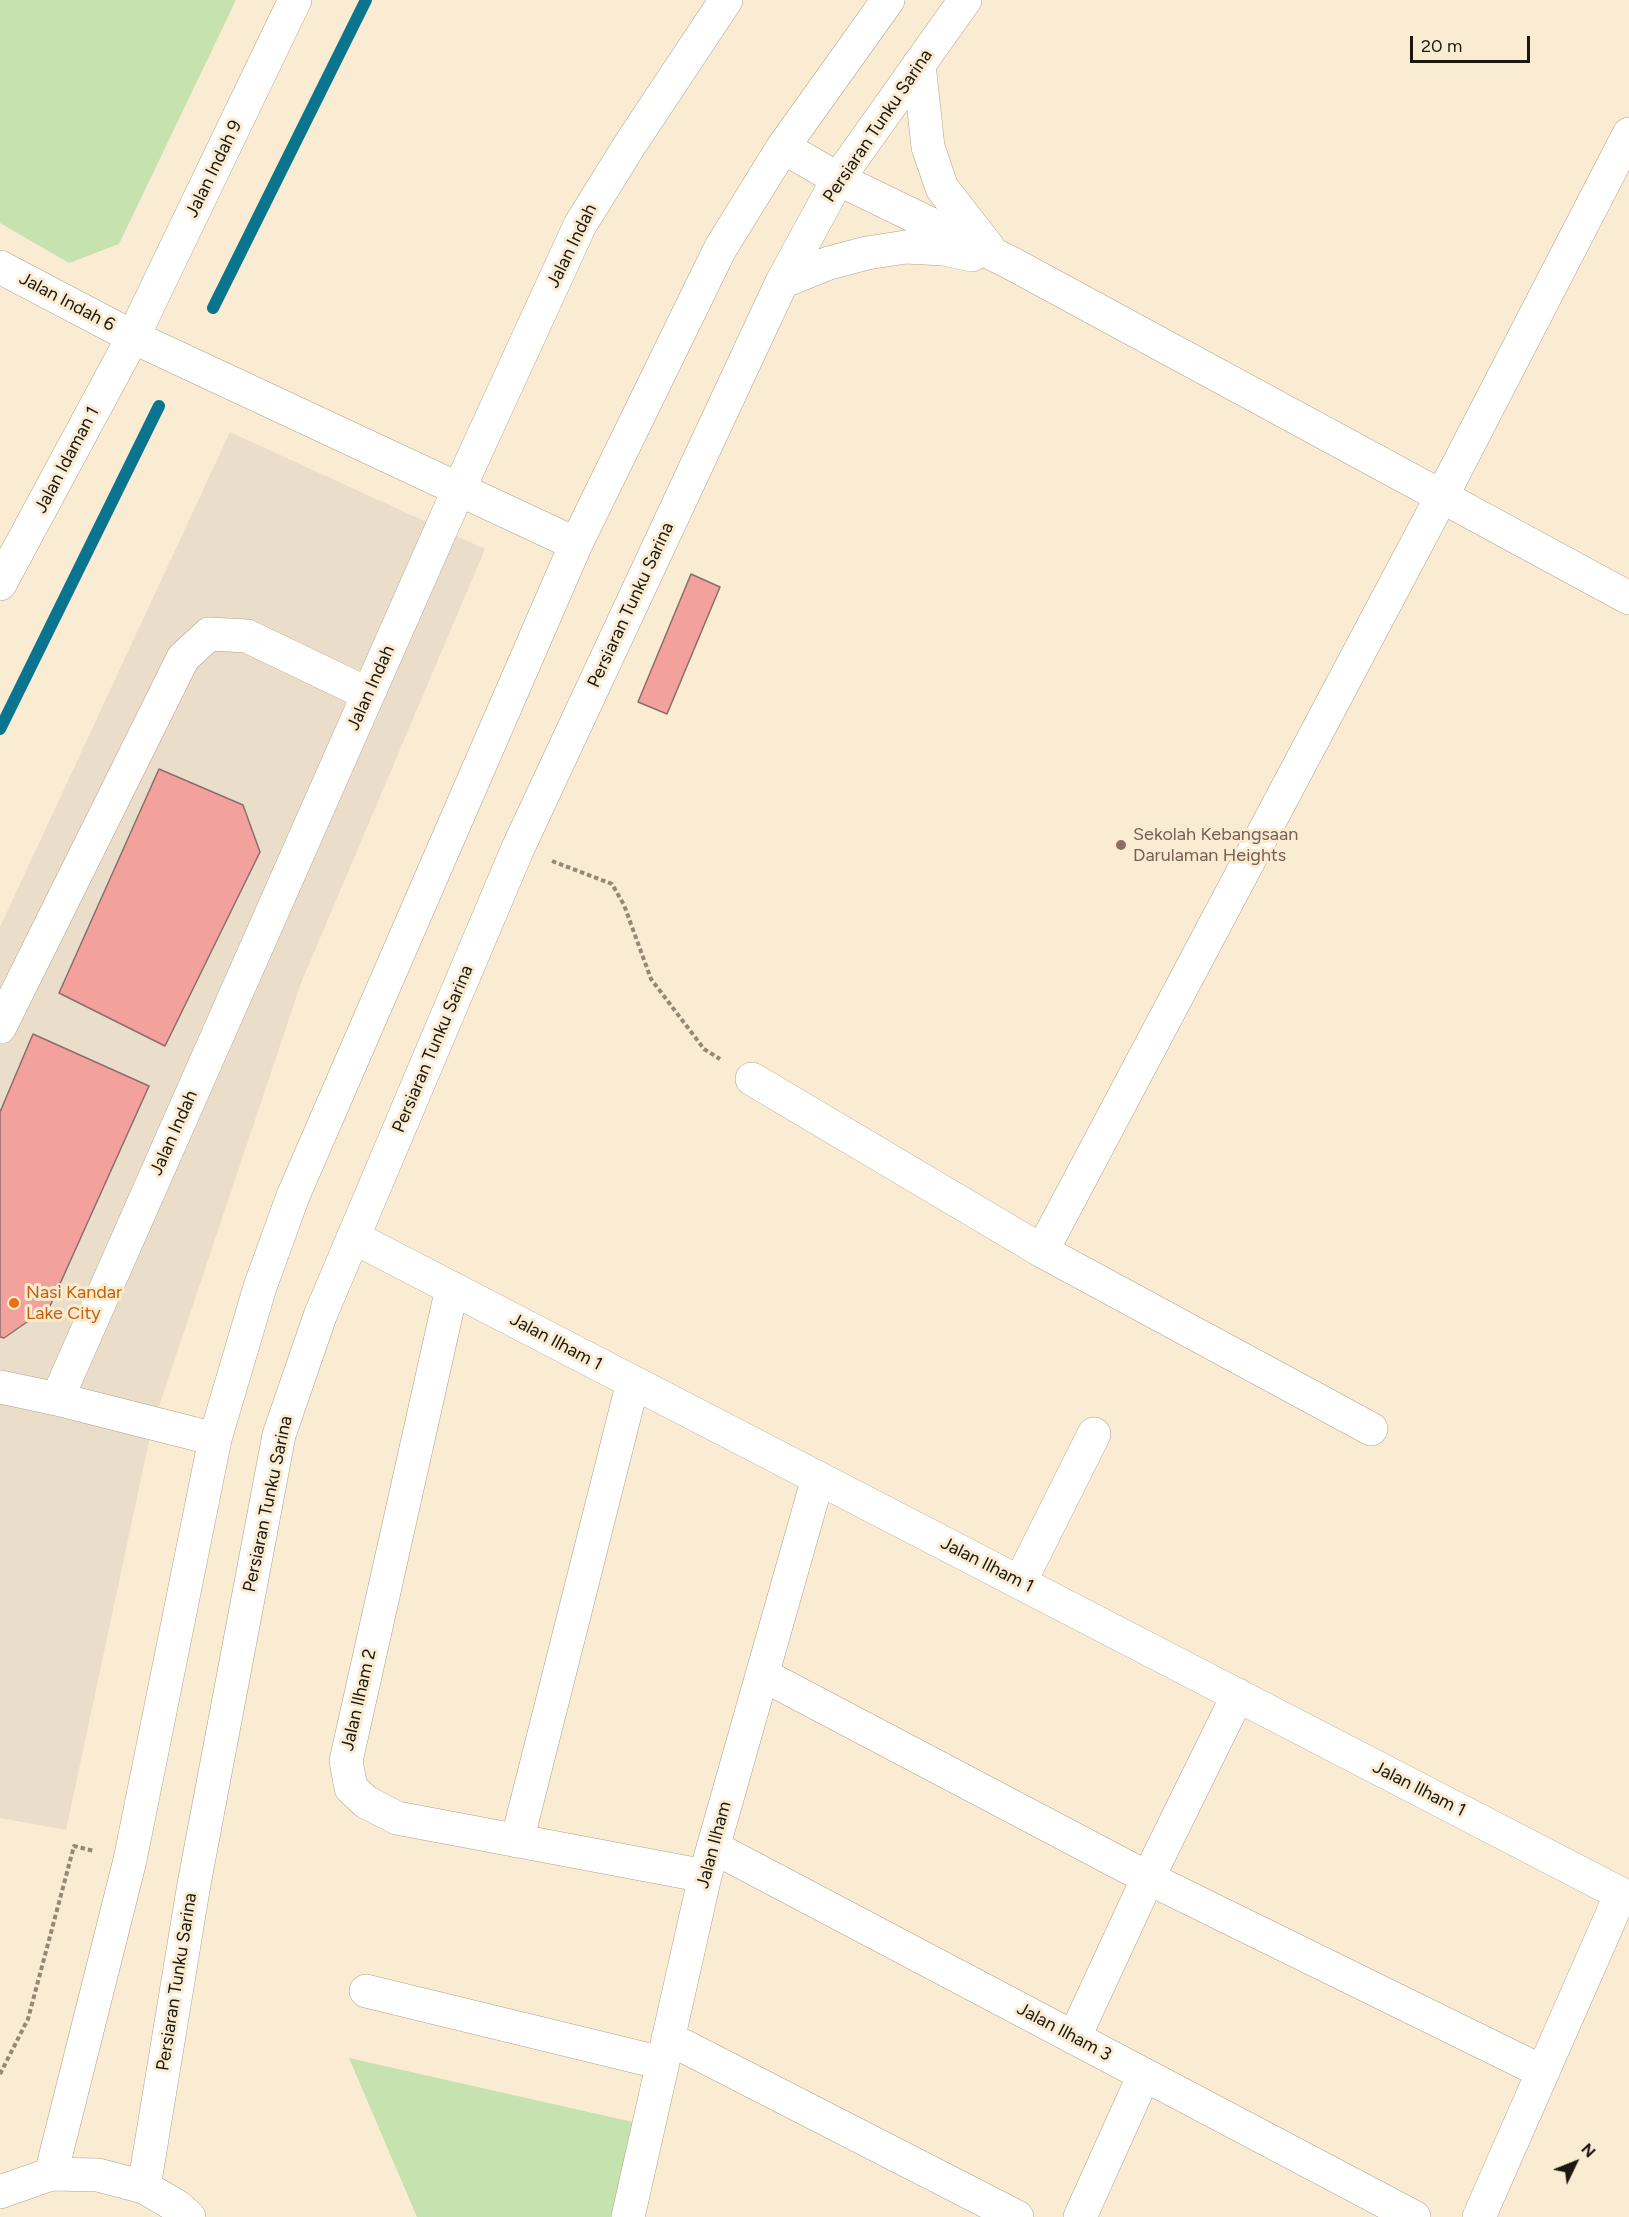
<!DOCTYPE html>
<style>
body{margin:0}
#map{position:relative;width:1629px;height:2217px;overflow:hidden;background:#f9ecd2;font-family:Figtree,sans-serif}
canvas{display:block}
.north{position:absolute;left:1545px;top:2133px;width:60px;height:60px;-webkit-text-stroke:4px #f9ecd2;paint-order:stroke;rotate:47deg;font-size:16px;font-weight:700;line-height:24px;text-align:center;color:#1d180f}
.north::after{content:'';display:block;margin:auto;width:21px;height:27px;background:#1d180f;clip-path:polygon(50% 0,100% 100%,50% 72%,0 100%)}
.scale{position:absolute;left:1410px;top:36px;width:120px;height:27px;box-sizing:border-box;border:3px solid #1d180f;border-top:0;padding-left:8px;font-size:18px;line-height:21px;white-space:nowrap;color:#1d180f;-webkit-text-stroke:4px #f9ecd2;paint-order:stroke}
</style>
<div id="map">
<canvas width="1629" height="2217"></canvas>
<div class="north">N</div>
<div class="scale">20 m</div>
</div>
<script>
const ctx = document.querySelector('canvas').getContext('2d');
ctx.lineJoin = 'round';
function fill(path, color) {
  ctx.fillStyle = color;
  ctx.fill(path, 'evenodd');
}
function shape(rows) {
  const path = new Path2D();
  for (const r of rows) {
    path.moveTo(r[0], r[1]);
    for (let i = 2; i < r.length; i += 2) path.lineTo(r[i], r[i + 1]);
  }
  return path;
}
function stroke(path, color, width, dash) {
  ctx.strokeStyle = color;
  ctx.lineWidth = width;
  ctx.lineCap = dash ? 'butt' : 'round';
  ctx.setLineDash(dash || []);
  ctx.stroke(path);
}
function label(font, color, halo, rows, align = 'center') {
  ctx.font = font + ' Figtree,sans-serif';
  ctx.lineWidth = 6;
  ctx.setLineDash([]);
  ctx.textBaseline = 'middle';
  ctx.strokeStyle = halo;
  ctx.fillStyle = color;
  for (const [text, x, y, turn = 0] of rows) {
    ctx.save();
    ctx.translate(x, y);
    ctx.rotate((+turn || 0) * Math.PI / 180);
    ctx.textAlign = isNaN(turn) ? turn : align;
    if (halo) ctx.strokeText(text, 0, 0);
    ctx.fillText(text, 0, 0);
    ctx.restore();
  }
}
const commercial = shape([
 [230,432,485,549,301,983,152,1427,66,1830,0,1818,0,927]
]);
const green = shape([
 [0,0,236,0,119,244,69,263,0,223],
 [349,2058,646,2125,625,2217,417,2217]
]);
const stream = shape([
 [213,308,366,0],
 [0,729,159,406]
]);
const building = shape([
 [691,574,720,587,667,714,638,702,691,574],
 [159,769,243,805,260,852,165,1046,59,993,159,769],
 [33,1034,149,1086,50,1306,4,1338,0,1337,0,1112,33,1034]
]);
const path = shape([
 [552,861,612,884,624,905,651,979,704,1049,720,1059],
 [0,2074,28,2019,74,1846,94,1851]
]);
const minor = shape([
 [919,64,928,147,942,188,988,247],
 [783,147,838,179,1009,262,1629,598],
 [0,267,133,337,576,544],
 [782,282,829,263,867,253,906,247,944,249,972,255],
 [0,584,133,337,295,0],
 [0,1027,183,658,209,634,247,636,368,694],
 [752,1079,1042,1251,1371,1429],
 [353,1237,1621,1894,1479,2217],
 [1042,1251,1442,496,1629,134],
 [452,1288,346,1761,351,1788,366,1802,397,1818,705,1876],
 [0,1387,57,1399,215,1439],
 [57,1399,458,491,580,225,631,143,726,0],
 [1020,1582,1094,1434],
 [763,1675,1148,1878,1543,2072],
 [517,1841,633,1382],
 [713,1847,1414,2217],
 [366,1991,662,2063],
 [668,2038,1017,2217],
 [1074,2038,1148,1878,1238,1695],
 [51,2174,130,1860,215,1439,260,1287,293,1196,576,544,720,249,783,147,888,0],
 [144,2187,194,1884,279,1435,320,1316,518,848,782,282,838,179,965,0],
 [0,2192,51,2174,98,2175,144,2187,178,2207,189,2217],
 [628,2217,705,1876,818,1478],
 [1080,2217,1144,2075]
]);
const markers = [
 [1121,845,6,"#8d6e63"],
 [14,1303,6,"#e8710a"]
];
const streetNames = [
 ["Persiaran Tunku Sarina",878,126,-56],
 ["Jalan Indah 9",214,169,-64],
 ["Jalan Indah",572,246,-64],
 ["Jalan Indah 6",67,302,28],
 ["Jalan Idaman 1",67,460,-62],
 ["Persiaran Tunku Sarina",631,605,-65],
 ["Jalan Indah",371,688,-66],
 ["Persiaran Tunku Sarina",433,1049,-67],
 ["Jalan Indah",174,1133,-66],
 ["Jalan Ilham 1",556,1342,28],
 ["Persiaran Tunku Sarina",268,1504,-78],
 ["Jalan Ilham 1",987,1565,27],
 ["Jalan Ilham 2",359,1700,-77],
 ["Jalan Ilham 1",1419,1789,27],
 ["Jalan Ilham",714,1845,-75],
 ["Persiaran Tunku Sarina",177,1982,-81],
 ["Jalan Ilham 3",1064,2032,28]
];
const educationNames = [
 ["Sekolah Kebangsaan",1133,835],
 ["Darulaman Heights",1133,856]
];
const foodNames = [
 ["Nasi Kandar",26,1293],
 ["Lake City",26,1314]
];
fill(commercial, '#eadeca');
fill(green, '#c6e2af');
stroke(stream, '#0b7590', 12);
fill(building, '#f3a19d');
stroke(building, '#8b6e6c', 1.5);
stroke(minor, '#aea28a', 34);
stroke(path, '#938977', 4, [4.5, 3]);
stroke(minor, '#fff', 33);
for (const [x, y, r, color] of markers) {
  const dot = new Path2D();
  dot.arc(x, y, r, 0, 2 * Math.PI);
  ctx.fillStyle = color;
  ctx.fill(dot);
  stroke(dot, '#f9ecd2', 2);
}
label('18px', '#1d180f', '#f9ecd2', streetNames);
label('18px', '#785e54', '#f9ecd2', educationNames, 'left');
label('18px', '#c56008', '#f9ecd2', foodNames, 'left');
</script>
